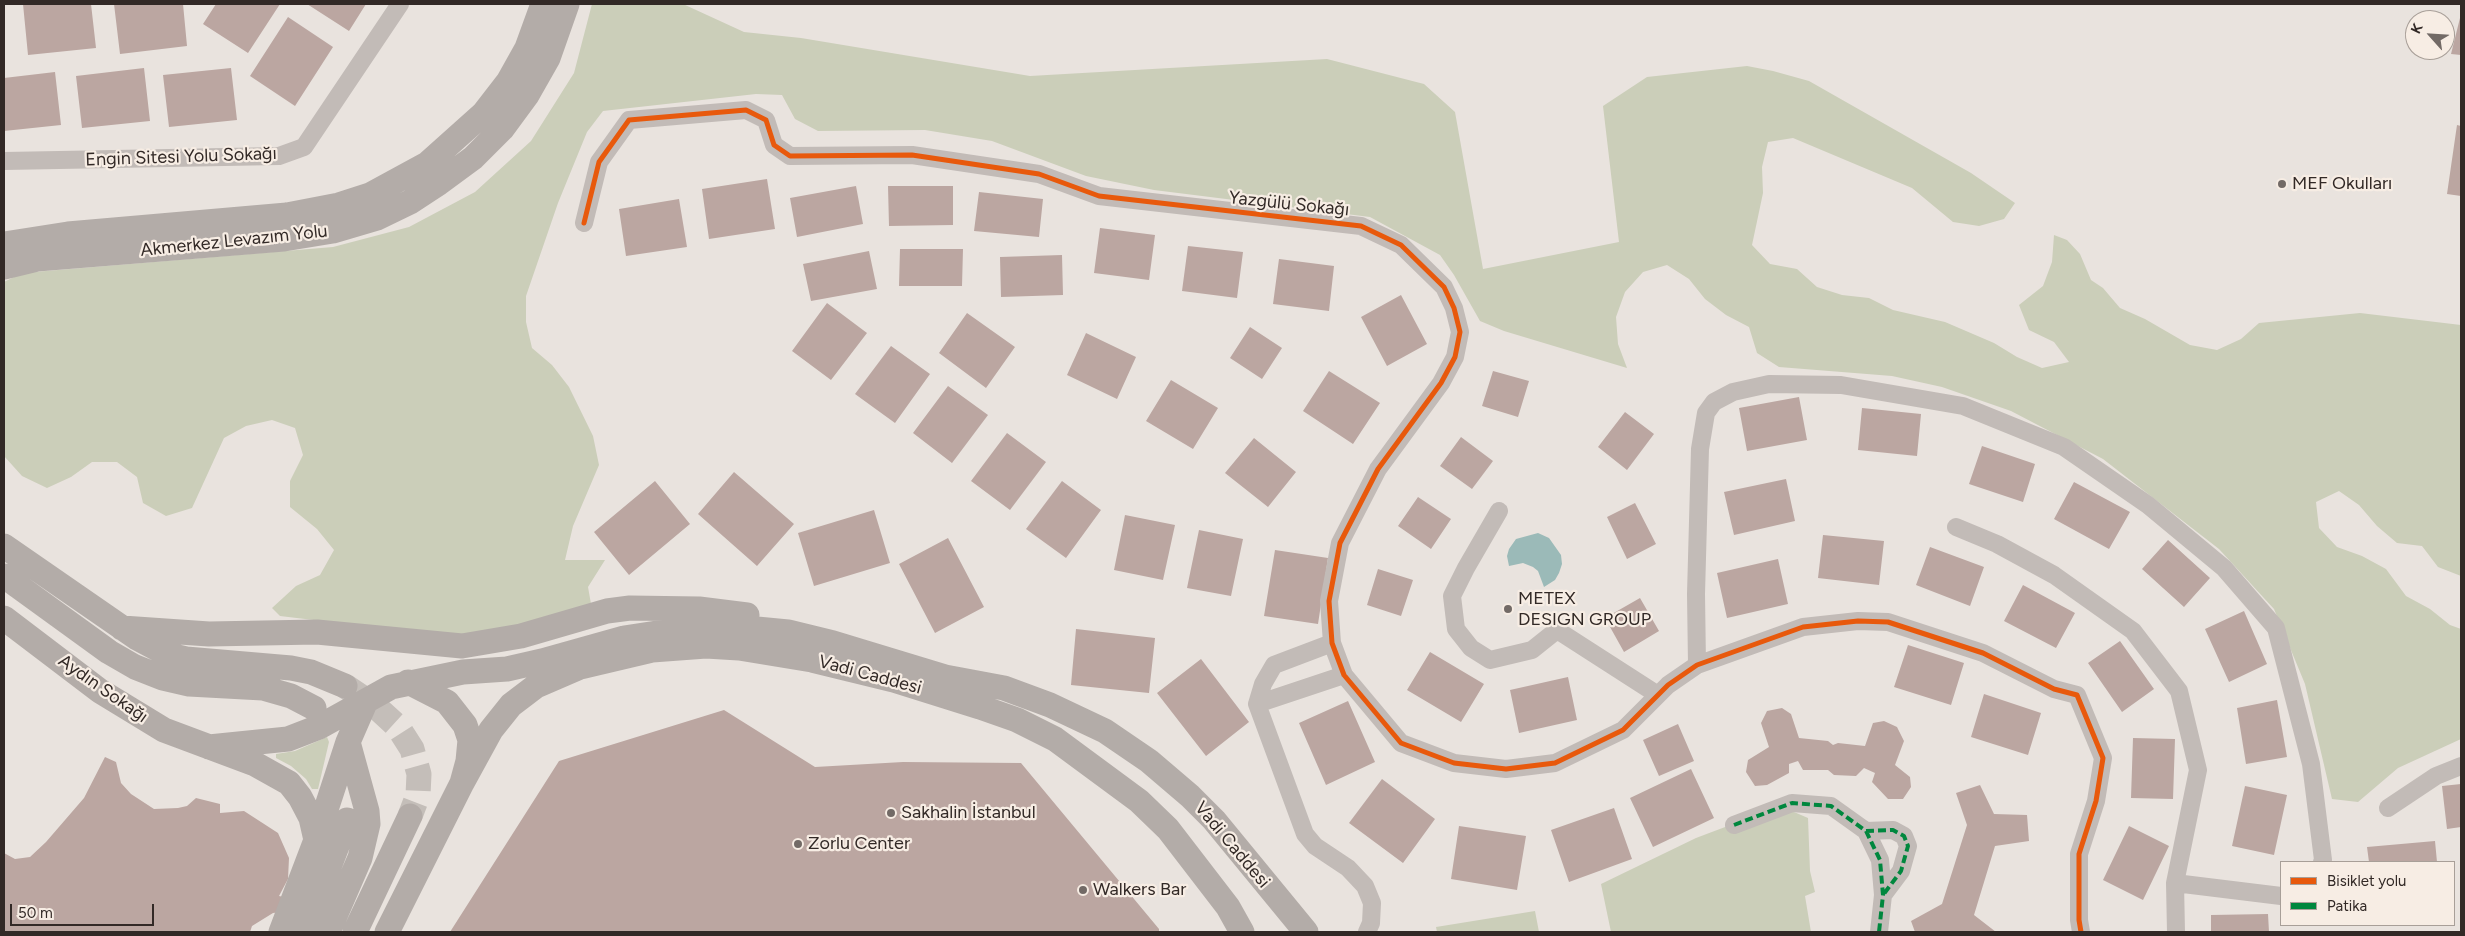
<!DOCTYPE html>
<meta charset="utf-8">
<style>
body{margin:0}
#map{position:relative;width:2465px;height:936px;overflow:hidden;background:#e9e3de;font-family:Figtree,sans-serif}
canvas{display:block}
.frame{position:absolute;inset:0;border:5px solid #322926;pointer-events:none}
.legend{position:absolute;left:2280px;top:861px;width:175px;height:65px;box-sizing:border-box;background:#f7ede4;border:1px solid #a89f98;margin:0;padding:6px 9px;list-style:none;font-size:15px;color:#322926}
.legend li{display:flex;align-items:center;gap:10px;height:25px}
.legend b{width:25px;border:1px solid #a89f98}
.north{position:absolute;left:2405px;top:10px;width:50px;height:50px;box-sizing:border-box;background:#f7ede4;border:1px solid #a89f98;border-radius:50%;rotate:296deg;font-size:14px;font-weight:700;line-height:20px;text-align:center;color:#322926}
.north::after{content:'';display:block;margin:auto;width:18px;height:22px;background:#726a66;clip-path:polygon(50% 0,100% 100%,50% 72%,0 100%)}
.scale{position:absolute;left:10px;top:904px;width:144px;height:22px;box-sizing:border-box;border:2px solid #322926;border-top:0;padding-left:6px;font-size:15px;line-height:18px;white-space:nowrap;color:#322926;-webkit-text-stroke:4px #f7ede4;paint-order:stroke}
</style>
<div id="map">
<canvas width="2465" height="936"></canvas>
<div class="frame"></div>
<ul class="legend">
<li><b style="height:6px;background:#e8590c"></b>Bisiklet yolu</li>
<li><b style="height:6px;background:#00873e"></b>Patika</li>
</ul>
<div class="north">K</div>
<div class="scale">50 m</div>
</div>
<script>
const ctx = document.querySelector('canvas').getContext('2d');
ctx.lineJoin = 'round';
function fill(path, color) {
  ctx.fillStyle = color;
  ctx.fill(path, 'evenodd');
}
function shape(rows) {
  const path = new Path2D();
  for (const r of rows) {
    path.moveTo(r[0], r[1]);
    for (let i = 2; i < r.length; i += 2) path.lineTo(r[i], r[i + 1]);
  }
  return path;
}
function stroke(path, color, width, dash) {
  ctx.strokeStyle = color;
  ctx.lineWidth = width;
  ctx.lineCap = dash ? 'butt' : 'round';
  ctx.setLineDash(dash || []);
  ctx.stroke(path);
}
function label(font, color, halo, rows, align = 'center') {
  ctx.font = font + ' Figtree,sans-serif';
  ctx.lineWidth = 4.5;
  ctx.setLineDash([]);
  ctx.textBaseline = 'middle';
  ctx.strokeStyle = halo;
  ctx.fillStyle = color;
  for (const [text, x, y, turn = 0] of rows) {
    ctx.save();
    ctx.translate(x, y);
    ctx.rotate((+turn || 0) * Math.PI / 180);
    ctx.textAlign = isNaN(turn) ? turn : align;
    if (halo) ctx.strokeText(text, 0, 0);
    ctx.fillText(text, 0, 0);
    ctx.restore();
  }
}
const green = shape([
 [592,4,683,4,744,32,801,38,1030,76,1327,59,1424,84,1455,112,1483,269,1619,242,1603,106,1647,77,1747,66,1773,71,1809,81,1971,173,2015,203,2004,219,1979,226,1953,222,1912,188,1793,138,1768,142,1762,167,1763,193,1752,245,1770,264,1797,269,1817,287,1842,295,1869,298,1893,310,1945,322,1994,343,2017,357,2042,368,2069,362,2054,342,2029,330,2019,305,2043,286,2052,262,2054,235,2067,240,2080,254,2091,280,2103,288,2120,308,2145,319,2190,345,2217,350,2241,339,2259,323,2360,313,2461,325,2461,576,2438,567,2422,546,2397,543,2377,526,2359,505,2339,491,2316,502,2319,528,2337,547,2362,556,2386,569,2406,596,2430,609,2450,625,2461,629,2461,739,2398,768,2358,802,2332,799,2305,684,2274,609,2219,549,2103,459,2011,411,1942,387,1892,376,1779,367,1757,353,1749,327,1726,315,1705,299,1689,279,1667,265,1643,272,1625,292,1616,317,1618,344,1627,368,1504,331,1480,321,1454,275,1440,255,1370,217,1154,190,1086,176,992,141,925,130,818,131,795,119,782,95,756,94,603,111,587,132,558,203,526,296,526,322,532,348,552,365,569,387,593,436,599,465,573,526,565,560,605,560,588,587,591,604,472,639,280,616,272,608,296,586,320,575,334,550,317,529,290,507,290,481,303,455,295,428,272,420,246,426,224,438,192,508,166,516,143,503,137,477,117,462,92,462,71,477,47,488,22,476,4,456,4,282,22,273,333,247,409,227,475,192,531,141,574,73],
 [327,737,329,742,318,789,312,789,306,779,291,766,276,758,276,754,295,751],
 [1787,809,1808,818,1810,871,1815,892,1805,896,1811,932,1611,932,1601,884,1696,838,1741,821],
 [1535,911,1539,932,1437,932,1436,927]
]);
const water = shape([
 [1538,533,1549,538,1561,555,1562,564,1559,573,1555,580,1544,587,1538,571,1533,567,1523,563,1509,566,1507,556,1509,549,1516,539]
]);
const building = shape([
 [23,4,91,4,96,48,28,55],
 [114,4,183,4,187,46,120,54],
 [216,4,280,4,248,53,203,24],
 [307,4,366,4,349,31],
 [2461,14,2461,55,2451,54],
 [288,17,333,47,295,106,250,76],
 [144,68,150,121,82,128,76,76],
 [231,68,237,120,169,127,163,75],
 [55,72,61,125,4,131,4,78],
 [2457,125,2461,126,2461,196,2447,194],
 [767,179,775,229,709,239,702,189],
 [856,186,863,224,797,237,790,198],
 [888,186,953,186,953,225,889,226],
 [979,192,1043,199,1039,237,974,231],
 [679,199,687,247,626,256,619,209],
 [1100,228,1155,235,1149,280,1094,273],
 [1188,246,1243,252,1237,298,1182,291],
 [900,249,963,249,962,286,899,286],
 [869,251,877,289,811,301,803,264],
 [1062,255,1063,295,1001,297,1000,257],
 [1279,259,1334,266,1329,311,1273,304],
 [1401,295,1427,344,1387,366,1361,317],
 [827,303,867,333,831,380,792,351],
 [967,313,1015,347,986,388,939,353],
 [1250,327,1282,348,1262,379,1230,358],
 [1086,333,1136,357,1117,399,1067,375],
 [891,346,930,374,895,423,855,394],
 [1329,371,1380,403,1353,444,1303,411],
 [1493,371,1529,381,1518,417,1482,406],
 [1171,380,1218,408,1193,449,1146,421],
 [948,386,988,415,952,463,913,433],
 [1799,397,1807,440,1747,451,1739,408],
 [1862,408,1921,414,1917,456,1858,450],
 [1625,412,1654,434,1627,470,1598,447],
 [1007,433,1046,462,1010,510,971,481],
 [1461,437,1493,461,1472,489,1440,466],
 [1254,438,1296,472,1268,507,1225,473],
 [1982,446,2035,464,2023,502,1969,484],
 [734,472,794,524,757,566,698,514],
 [1786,479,1795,521,1734,535,1724,492],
 [655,481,690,524,629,575,594,532],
 [1062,481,1101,510,1066,558,1026,529],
 [2074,482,2130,512,2109,549,2054,519],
 [1418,497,1451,519,1431,549,1398,526],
 [1635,503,1656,544,1627,559,1607,517],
 [874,510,890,563,814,586,798,533],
 [1125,515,1175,525,1163,580,1114,570],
 [1199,530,1243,539,1231,596,1187,588],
 [1823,535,1884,541,1879,585,1818,578],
 [948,538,984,607,935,633,899,564],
 [2168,540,2210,578,2184,607,2142,569],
 [1930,547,1984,567,1970,606,1916,585],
 [1275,550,1328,558,1318,624,1264,616],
 [1778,559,1788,604,1727,618,1717,573],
 [1378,569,1413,580,1401,616,1367,605],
 [2023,585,2075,613,2056,648,2004,621],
 [1640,598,1659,631,1624,652,1605,618],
 [2244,611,2267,664,2229,682,2205,629],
 [1076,629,1155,638,1149,693,1071,685],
 [2120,641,2154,689,2122,712,2088,663],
 [1908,645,1964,663,1951,705,1894,687],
 [1430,652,1484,684,1461,722,1407,690],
 [1201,659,1249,722,1206,756,1157,693],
 [1568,677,1577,720,1519,733,1510,690],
 [1984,694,2041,713,2028,755,1971,737],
 [2277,700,2287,757,2246,764,2237,708],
 [1348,701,1375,762,1326,785,1299,723],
 [1782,708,1791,714,1799,738,1828,741,1833,745,1838,743,1865,746,1873,723,1884,721,1897,727,1904,741,1895,765,1910,777,1911,787,1903,799,1888,799,1872,782,1875,773,1864,768,1856,776,1834,775,1828,770,1803,770,1798,761,1789,764,1789,773,1767,785,1755,786,1746,772,1748,760,1769,747,1761,723,1767,711],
 [724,710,815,767,903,762,1021,763,1159,929,1159,932,450,932,559,761],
 [1678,724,1694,761,1659,776,1643,740],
 [2133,738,2175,739,2173,799,2131,798],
 [105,757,116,762,121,783,131,794,154,809,178,808,187,806,196,798,220,804,220,813,244,811,278,833,289,858,288,879,279,896,288,898,281,912,273,913,252,926,250,932,4,932,4,853,15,859,30,857,46,842,84,798],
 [1691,769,1714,818,1653,847,1630,798],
 [1382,779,1435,819,1403,863,1349,823],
 [2461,784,2461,827,2447,829,2442,786],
 [1980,785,1994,814,2027,815,2029,841,1995,846,1974,915,1996,932,1915,932,1911,921,1942,904,1967,825,1956,793],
 [2245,786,2287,795,2274,855,2232,846],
 [1614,808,1632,859,1569,882,1551,830],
 [1459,826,1526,836,1517,890,1451,879],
 [2129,826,2169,846,2143,900,2103,880],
 [2435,841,2437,862,2369,862,2367,847],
 [2268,914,2269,932,2211,932,2211,915]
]);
const secondaryTunnel = shape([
 [345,686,375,706,398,727,412,749,419,774,418,795,410,816]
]);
const street = shape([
 [4,161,279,156,304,147,400,4],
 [584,223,599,162,629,120,746,110,766,120,774,145,790,156,912,155,1039,174,1099,196,1361,226,1401,245,1444,287,1454,308,1460,332,1455,357,1441,383,1378,469,1340,543,1329,601,1332,643,1344,675,1401,743,1454,763,1506,769,1555,763,1623,730,1668,685,1697,665,1803,627,1858,621,1888,622,1983,653,2054,689,2077,695,2103,758,2096,801,2079,854,2079,920,2081,932],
 [1499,511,1466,568,1452,596,1456,629,1471,648,1490,660,1532,650,1557,630,1658,695],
 [1956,527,1997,544,2054,575,2133,631,2179,691,2198,770,2175,883,2176,932],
 [1697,665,1696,594,1700,449,1706,413,1714,402,1733,392,1769,384,1841,385,1963,406,2064,447,2148,505,2224,568,2276,628,2311,764,2323,860,2322,862],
 [1257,704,1305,834,1315,846,1348,868,1365,886,1372,903,1371,923,1367,932],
 [1257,704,1263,684,1274,665,1332,643],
 [1257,704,1344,675],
 [2388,808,2436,776,2461,766],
 [1734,825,1792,803,1831,806,1866,831,1880,860,1883,895,1879,932],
 [1866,831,1893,830,1904,836,1908,846,1901,871,1883,895],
 [2175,883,2281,896]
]);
const secondary = shape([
 [4,244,68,234,287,215,339,205,370,195,427,164,484,113,508,82,527,48,543,4],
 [4,267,37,259,284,239,333,231,377,218,410,202,439,183,473,158,502,129,527,95,548,58,567,4],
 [4,546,137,638,169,655,186,659,291,668,311,672,345,686],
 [4,576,109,652,135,667,163,678,189,684,263,688,291,696,314,708],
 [4,618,100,691,164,730,255,764,289,783,300,797,311,818,316,840],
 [122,628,209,634,317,632,462,646,521,636,607,611,630,608,699,609,747,615],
 [209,747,288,739,319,727,391,687,463,672,507,669,542,661,624,638,696,627,736,627,788,632,833,643,945,677,1004,688,1050,705,1105,731,1149,761,1190,796,1214,820,1306,932],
 [462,783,491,730,511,705,536,686,580,667,652,650,706,646,739,648,812,660,894,680,980,707,1017,720,1055,739,1139,801,1168,829,1228,907,1242,932],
 [281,932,316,840,348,742,365,703],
 [304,932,347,820],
 [328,932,360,858,368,824,367,811,348,742],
 [355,932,410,816],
 [387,932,462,783,468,761,470,740,465,725,447,702,408,682]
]);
const quiet = shape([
 [1734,825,1792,803,1831,806,1866,831,1880,860,1883,895,1879,932],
 [1866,831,1893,830,1904,836,1908,846,1901,871,1883,895]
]);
const cycleway = shape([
 [584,223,599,162,629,120,746,110,766,120,774,145,790,156,912,155,1039,174,1099,196,1361,226,1401,245,1444,287,1454,308,1460,332,1455,357,1441,383,1378,469,1340,543,1329,601,1332,643,1344,675,1401,743,1454,763,1506,769,1555,763,1623,730,1668,685,1697,665,1803,627,1858,621,1888,622,1983,653,2054,689,2077,695,2103,758,2096,801,2079,854,2079,920,2081,932]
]);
const markers = [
 [2282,184,5,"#726a66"],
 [1508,609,5,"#726a66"],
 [891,813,5,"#726a66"],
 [798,844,5,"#726a66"],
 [1083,890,5,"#726a66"]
];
const streetNames = [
 ["Engin Sitesi Yolu Sokağı",181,157,-2],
 ["Yazgülü Sokağı",1289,204,6],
 ["Akmerkez Levazım Yolu",234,241,-6],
 ["Vadi Caddesi",870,675,15],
 ["Aydın Sokağı",103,689,35],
 ["Vadi Caddesi",1232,845,50]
];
const poiNames = [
 ["MEF Okulları",2292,184],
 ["METEX",1518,599],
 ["DESIGN GROUP",1518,620],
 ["Sakhalin İstanbul",901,813],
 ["Zorlu Center",808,844],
 ["Walkers Bar",1093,890]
];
fill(green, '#cbceb9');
fill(water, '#9bbab8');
fill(building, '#bba6a1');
stroke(secondaryTunnel, '#c4beb9', 25, [25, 12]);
stroke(street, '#c2bbb7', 18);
stroke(secondary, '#b3aca8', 25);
stroke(quiet, '#00873e', 4, [8, 4]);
stroke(cycleway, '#e8590c', 5);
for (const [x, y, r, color] of markers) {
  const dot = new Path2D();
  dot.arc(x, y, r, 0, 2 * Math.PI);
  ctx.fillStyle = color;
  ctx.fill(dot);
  stroke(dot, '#f7ede4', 2);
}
label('18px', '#322926', '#f7ede4', streetNames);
label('18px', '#322926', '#f7ede4', poiNames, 'left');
</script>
